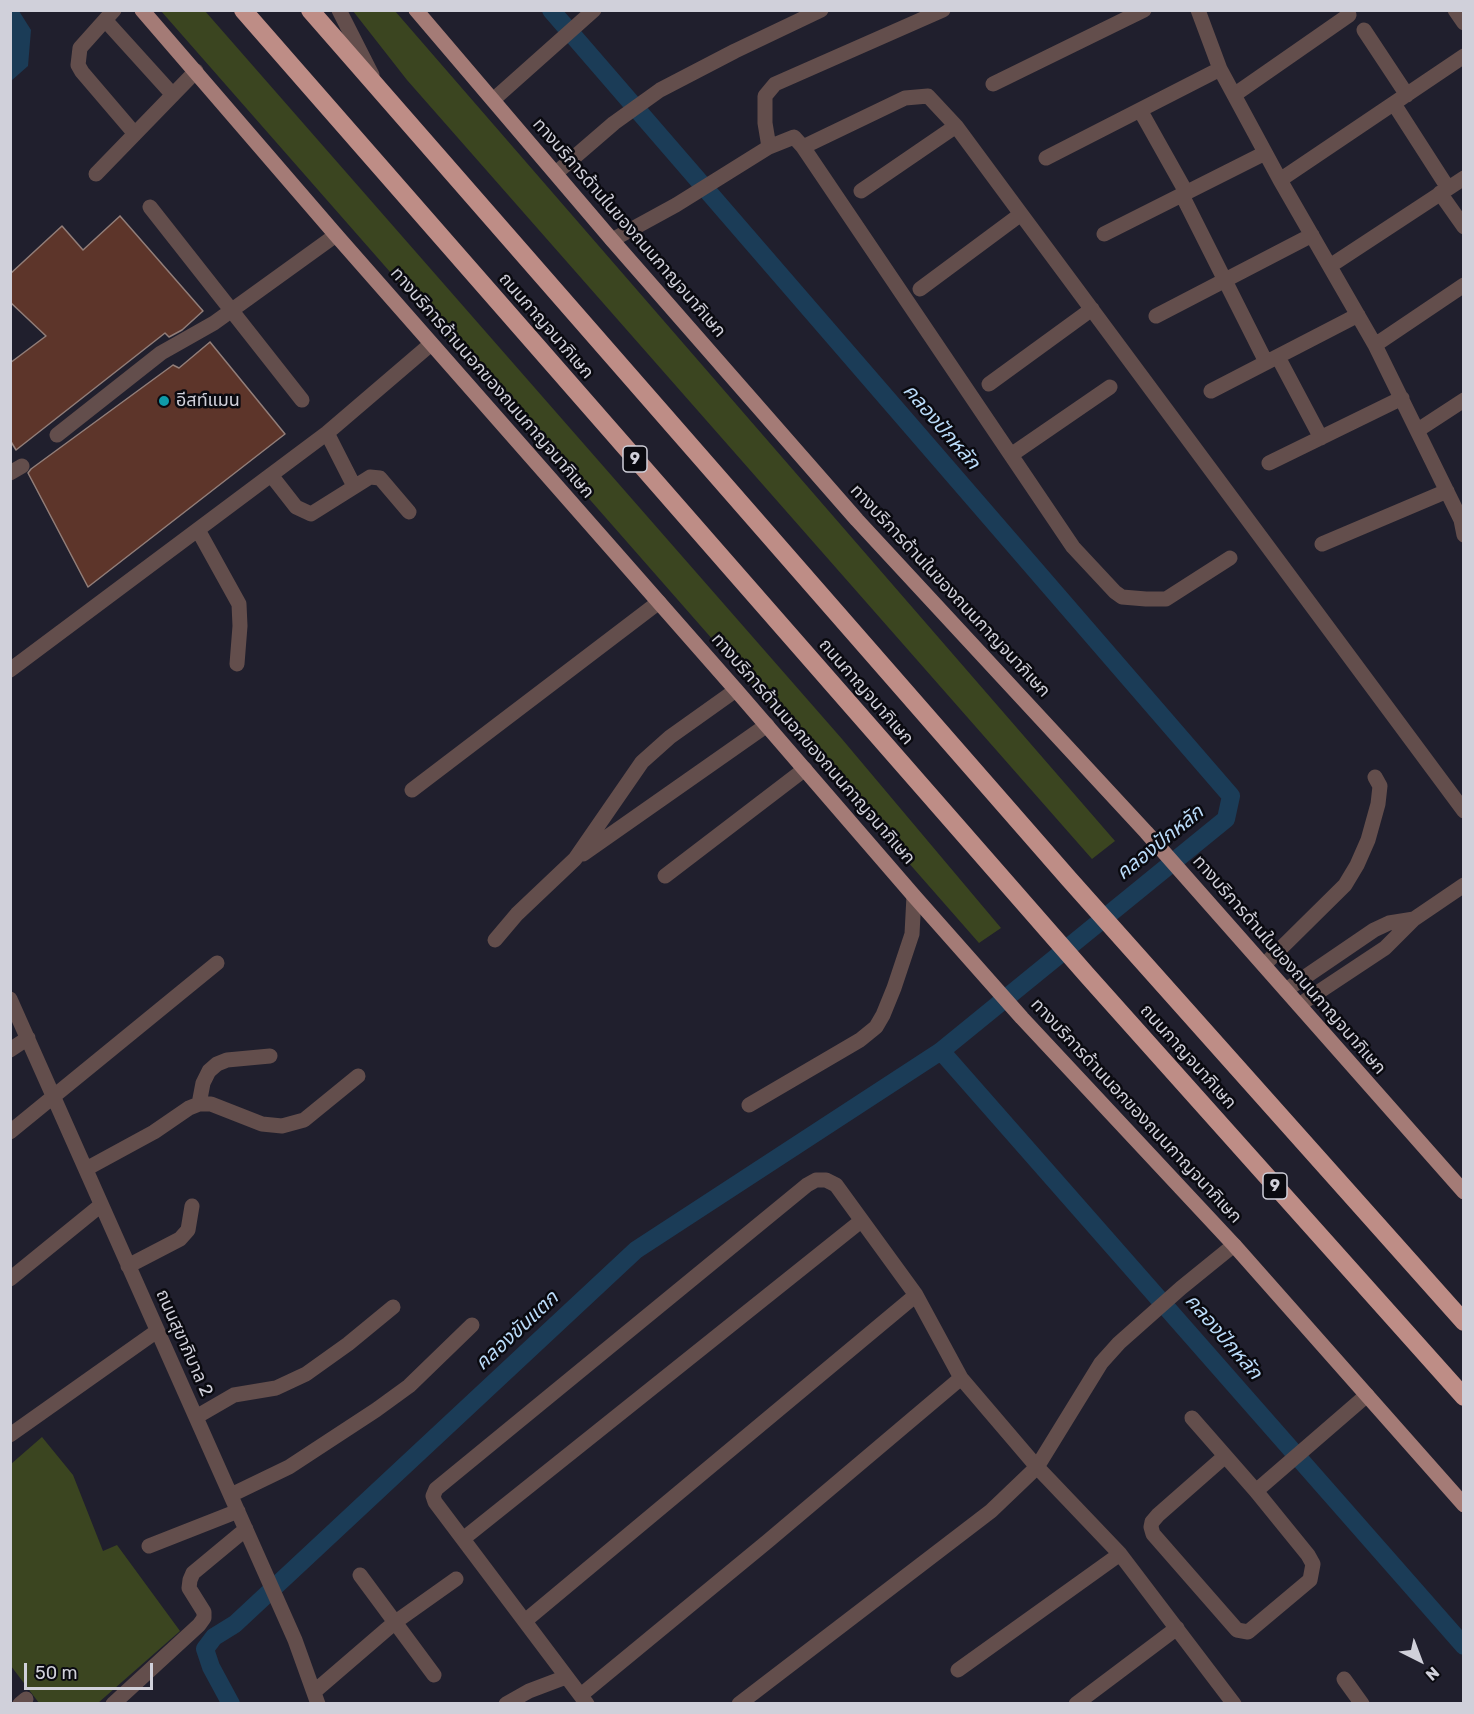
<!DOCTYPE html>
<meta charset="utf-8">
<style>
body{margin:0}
#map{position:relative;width:1474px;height:1714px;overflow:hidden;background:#201f2d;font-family:Rubik,sans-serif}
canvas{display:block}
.frame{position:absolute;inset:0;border:12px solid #d0d0da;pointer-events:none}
.north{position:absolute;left:1390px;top:1630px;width:60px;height:60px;-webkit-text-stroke:4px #0a0a10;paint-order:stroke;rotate:138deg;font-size:16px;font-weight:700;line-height:24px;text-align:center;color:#d0d0da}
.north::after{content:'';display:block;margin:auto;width:21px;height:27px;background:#d0d0da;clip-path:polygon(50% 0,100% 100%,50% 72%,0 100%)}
.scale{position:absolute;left:24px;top:1663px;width:129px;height:27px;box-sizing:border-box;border:3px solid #d0d0da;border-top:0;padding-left:8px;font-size:18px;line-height:21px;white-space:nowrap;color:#d0d0da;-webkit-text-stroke:4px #0a0a10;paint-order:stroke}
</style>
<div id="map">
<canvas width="1474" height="1714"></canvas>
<div class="frame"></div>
<div class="north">N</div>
<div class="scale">50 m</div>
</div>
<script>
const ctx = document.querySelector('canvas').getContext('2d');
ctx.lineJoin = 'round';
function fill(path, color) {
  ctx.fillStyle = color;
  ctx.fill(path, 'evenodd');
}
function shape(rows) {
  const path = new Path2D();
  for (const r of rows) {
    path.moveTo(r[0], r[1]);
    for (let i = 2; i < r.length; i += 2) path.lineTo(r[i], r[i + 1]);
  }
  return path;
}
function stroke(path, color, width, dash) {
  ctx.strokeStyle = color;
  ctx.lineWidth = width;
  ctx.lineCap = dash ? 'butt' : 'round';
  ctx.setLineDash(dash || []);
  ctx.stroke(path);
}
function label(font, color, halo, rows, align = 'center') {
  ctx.font = font + ' Rubik,"Noto Sans Thai",sans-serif';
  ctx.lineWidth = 5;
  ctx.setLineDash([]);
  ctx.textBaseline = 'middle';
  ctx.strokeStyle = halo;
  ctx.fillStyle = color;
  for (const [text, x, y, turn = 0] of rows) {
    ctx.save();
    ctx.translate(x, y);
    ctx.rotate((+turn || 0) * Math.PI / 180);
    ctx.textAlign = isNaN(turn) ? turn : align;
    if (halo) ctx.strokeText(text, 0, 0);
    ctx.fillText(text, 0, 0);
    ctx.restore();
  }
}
const green = shape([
 [161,11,205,11,842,739,1001,928,979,943],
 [353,11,395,11,1115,841,1092,859,407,80],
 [42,1437,73,1475,103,1551,117,1545,180,1631,98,1703,39,1703,11,1666,11,1464]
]);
const water = shape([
 [11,10,19,11,31,30,28,66,11,81]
]);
const canal = shape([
 [941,1051,1464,1646],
 [231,1704,211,1667,205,1649,214,1637,235,1624,636,1250,941,1051,1226,819,1231,796,551,10]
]);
const building = shape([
 [120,216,203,311,182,330,169,337,165,333,16,450,10,440,10,363,46,336,10,302,10,274,62,226,83,250,120,216],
 [210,342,285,434,88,587,28,473,31,469,173,365,179,368,210,342]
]);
const minor = shape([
 [114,10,80,48,78,65,82,72,135,134],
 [339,10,372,75],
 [1198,10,1220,69,1280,180,1375,345,1461,520,1464,535],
 [1455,10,1464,23],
 [106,21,173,95],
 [1364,30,1407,95],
 [993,84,1144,10],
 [1234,95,1349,15],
 [493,100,594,10],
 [1394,104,1448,188],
 [1140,110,1186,192],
 [769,147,765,123,765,96,775,84,943,10],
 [803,147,905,98,928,96,956,126,1021,214,1464,811],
 [1046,158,1220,69],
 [556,173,614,123,660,90,735,51,821,10],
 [96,174,196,71],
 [1280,180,1464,56],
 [861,191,956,126],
 [1440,193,1464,227],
 [1182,195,1266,362],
 [150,207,302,400],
 [1104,234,1265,153],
 [612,240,676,205,769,147,794,137,803,147,1073,547,1115,592,1122,597,1146,599,1166,599,1230,558],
 [1330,266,1464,178],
 [920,289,1021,214],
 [1156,316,1312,235],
 [1375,345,1464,285],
 [1278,357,1321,438],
 [989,384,1092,309],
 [1211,391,1358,315],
 [1418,430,1464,400],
 [327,433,354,486],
 [57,435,161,353,214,323,336,235],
 [1011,455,1110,387],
 [1269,463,1402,398],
 [10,473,22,466],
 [271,475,296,507,311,514,370,477,380,478,409,512],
 [198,530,239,604,240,626,237,664],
 [1322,544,1447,491],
 [10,670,327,433,431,344],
 [412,790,659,602],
 [583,854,767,725],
 [665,876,805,769],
 [495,940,517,914,575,859,642,762,670,737,736,690],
 [1264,965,1345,885,1357,865,1368,840,1378,804,1380,786,1375,777],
 [1286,990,1374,930,1389,923,1414,919],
 [10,999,295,1640,318,1704],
 [1299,1005,1385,948,1414,919,1464,885],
 [10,1050,28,1038],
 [199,1104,203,1083,209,1071,217,1064,227,1060,270,1056],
 [749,1105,860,1040,876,1027,883,1015,894,988,912,934,914,896],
 [10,1132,217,963],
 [86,1169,154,1132,189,1108,199,1104,211,1104,262,1124,282,1126,304,1120,358,1076],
 [128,1266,180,1239,188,1230,192,1206],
 [10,1279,101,1205],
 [196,1417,234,1395,276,1388,306,1374,348,1344,393,1307],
 [1192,1418,1256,1491,1308,1555,1313,1564,1310,1580,1248,1632,1237,1630,1153,1534,1151,1527,1152,1522,1158,1515,1224,1457],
 [10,1435,157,1331],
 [1256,1491,1367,1395],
 [231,1495,289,1467,376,1410,409,1386,472,1325],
 [463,1539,861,1221],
 [149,1546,238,1511],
 [360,1575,434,1675],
 [525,1621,916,1295],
 [958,1670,1120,1554],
 [1344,1679,1362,1704],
 [315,1691,394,1623,456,1579],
 [581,1695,768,1541,961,1378],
 [20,1704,26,1699],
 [113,1704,199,1625,204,1618,204,1612,189,1588,190,1580,193,1573,246,1529],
 [506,1704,529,1691,566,1677],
 [587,1704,435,1502,433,1496,436,1489,807,1185,816,1180,826,1180,836,1185,916,1295,961,1378,1037,1467,1120,1554,1234,1704],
 [739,1704,991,1511,1037,1467,1101,1363,1119,1343,1181,1288,1234,1245],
 [1076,1704,1177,1628]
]);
const major = shape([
 [142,10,336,235,736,690,914,896,1022,1018,1234,1245,1464,1505],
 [416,10,612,240,857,520,1146,832,1464,1192]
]);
const highway = shape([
 [243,10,1086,974,1464,1397],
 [310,10,1069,879,1464,1322]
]);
const markers = [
 [164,401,6,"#0f9aa8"]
];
const shields = [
 [635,459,24],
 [1275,1186,24]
];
const shieldNames = [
 ["9",635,459],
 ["9",1275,1186]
];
const streetNames = [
 ["ทางบริการด้านในของถนนกาญจนาภิเษก",629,228,49],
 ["ถนนกาญจนาภิเษก",546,326,49],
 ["ทางบริการด้านนอกของถนนกาญจนาภิเษก",492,383,49],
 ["ทางบริการด้านในของถนนกาญจนาภิเษก",950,591,47],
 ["ถนนกาญจนาภิเษก",866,692,49],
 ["ทางบริการด้านนอกของถนนกาญจนาภิเษก",813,749,49],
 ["ทางบริการด้านในของถนนกาญจนาภิเษก",1289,965,49],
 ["ถนนกาญจนาภิเษก",1188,1057,48],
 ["ทางบริการด้านนอกของถนนกาญจนาภิเษก",1136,1111,47],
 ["ถนนสุขาภิบาล 2",184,1343,66]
];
const poiNames = [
 ["อีสท์แมน",176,401]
];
const waterNames = [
 ["คลองปักหลัก",941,427,49],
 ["คลองปักหลัก",1160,843,-39],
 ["คลองขันแตก",517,1331,-43],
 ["คลองปักหลัก",1223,1337,49]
];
fill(green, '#3b4520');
fill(water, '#1b3c57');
stroke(canal, '#1b3c57', 18);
fill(building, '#5d352a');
stroke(building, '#927e79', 1.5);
stroke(minor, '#634e4c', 15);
stroke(major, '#a47b76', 15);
stroke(highway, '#be8d86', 18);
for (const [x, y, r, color] of markers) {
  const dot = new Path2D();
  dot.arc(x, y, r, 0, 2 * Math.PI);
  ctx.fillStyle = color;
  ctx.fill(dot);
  stroke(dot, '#0a0a10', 2);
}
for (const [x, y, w] of shields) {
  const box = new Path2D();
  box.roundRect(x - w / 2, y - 13, w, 26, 4.5);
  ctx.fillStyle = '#0a0a10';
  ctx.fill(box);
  stroke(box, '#d0d0da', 1.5);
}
label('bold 16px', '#d0d0da', null, shieldNames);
label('18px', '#d0d0da', '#0a0a10', streetNames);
label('18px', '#d0d0da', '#0a0a10', poiNames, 'left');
label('italic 20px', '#badbf9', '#0a0a10', waterNames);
</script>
